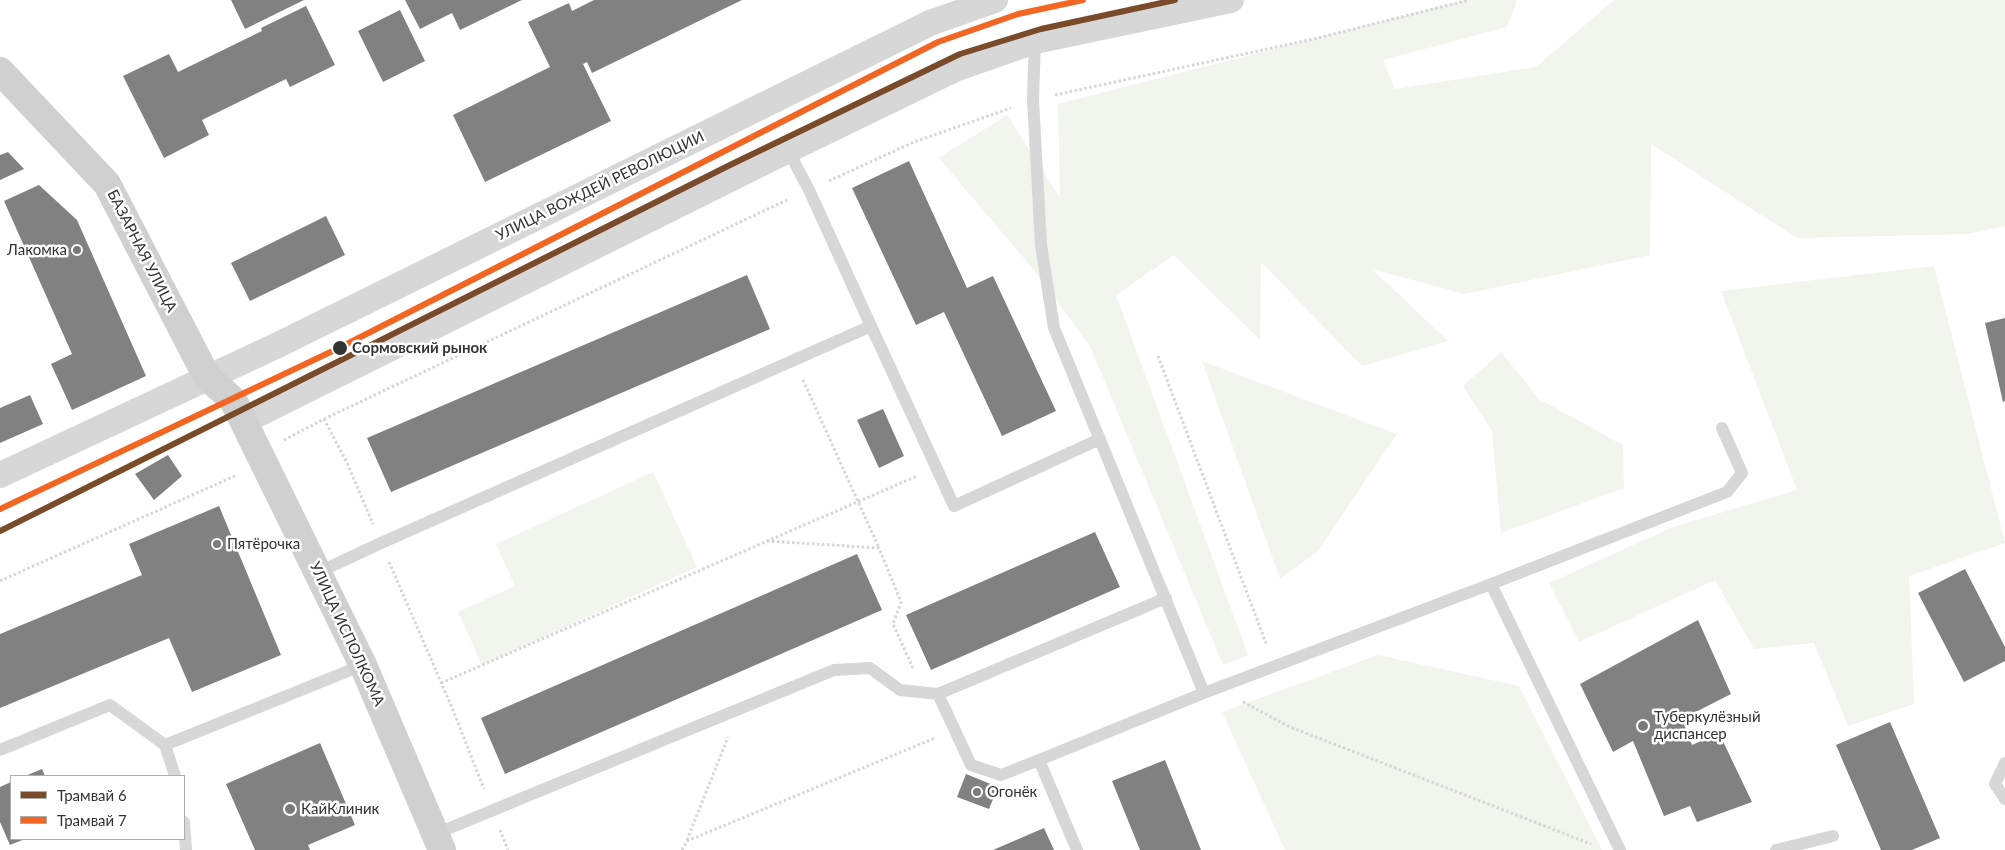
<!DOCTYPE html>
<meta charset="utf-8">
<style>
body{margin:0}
#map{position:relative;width:2005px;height:850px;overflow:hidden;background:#fff;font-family:Lato,sans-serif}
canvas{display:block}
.legend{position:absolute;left:10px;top:775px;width:175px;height:65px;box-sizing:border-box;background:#fff;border:1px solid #adadad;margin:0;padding:6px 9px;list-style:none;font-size:15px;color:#333}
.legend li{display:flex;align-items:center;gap:10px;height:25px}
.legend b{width:25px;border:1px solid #adadad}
</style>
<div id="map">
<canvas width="2005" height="850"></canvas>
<ul class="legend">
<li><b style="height:6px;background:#7a4b2a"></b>Трамвай 6</li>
<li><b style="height:6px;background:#f26522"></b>Трамвай 7</li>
</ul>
</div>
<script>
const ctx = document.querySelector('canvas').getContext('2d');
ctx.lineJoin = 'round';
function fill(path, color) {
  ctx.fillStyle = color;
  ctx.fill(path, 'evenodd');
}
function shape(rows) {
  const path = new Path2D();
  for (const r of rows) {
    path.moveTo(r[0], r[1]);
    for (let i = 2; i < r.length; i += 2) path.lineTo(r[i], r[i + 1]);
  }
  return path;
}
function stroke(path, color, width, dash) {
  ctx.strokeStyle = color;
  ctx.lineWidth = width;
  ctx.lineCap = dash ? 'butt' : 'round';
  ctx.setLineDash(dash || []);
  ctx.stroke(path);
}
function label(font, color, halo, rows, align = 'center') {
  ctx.font = font + ' Lato,sans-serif';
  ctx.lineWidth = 5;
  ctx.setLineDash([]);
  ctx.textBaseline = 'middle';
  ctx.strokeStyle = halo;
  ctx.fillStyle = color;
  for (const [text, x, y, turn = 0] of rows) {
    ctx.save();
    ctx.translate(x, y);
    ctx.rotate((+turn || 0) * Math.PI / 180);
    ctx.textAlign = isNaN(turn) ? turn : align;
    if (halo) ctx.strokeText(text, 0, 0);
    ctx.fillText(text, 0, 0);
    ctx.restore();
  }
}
const green = shape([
 [1465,0,1517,0,1507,27,1383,60,1395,89,1536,67,1614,0,2005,0,2005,226,1968,234,1797,238,1651,144,1650,255,1464,294,1372,269,1448,341,1362,366,1261,262,1260,340,1174,255,1116,295,1248,655,1223,665,1090,346,1033,269,939,158,1007,115,1060,198,1058,104],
 [1934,266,2005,543,1909,576,1914,704,1848,726,1814,643,1754,649,1715,580,1579,642,1549,583,1673,527,1797,490,1721,291],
 [1501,352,1539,399,1623,445,1624,488,1501,533,1492,431,1463,386],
 [1202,361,1397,434,1317,552,1280,579],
 [653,472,697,567,482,665,458,612,515,586,496,544],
 [1378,655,1519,686,1602,850,1285,850,1222,712]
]);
const building = shape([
 [231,0,304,0,245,29],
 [405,0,522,0,460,30,452,13,420,29],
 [594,0,742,0,592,73,587,62,583,64,611,121,485,182,453,115,550,67,528,22,569,3,572,11],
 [306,6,335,65,290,87,286,79,202,120,209,135,164,158,123,76,169,54,178,72,262,31,261,28],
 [400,10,425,61,383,82,358,31],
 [8,152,24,169,0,180,0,155],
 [909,161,967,288,993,276,1056,411,1002,436,944,312,916,325,852,188],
 [39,185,77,220,146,376,72,410,51,364,72,354,4,201],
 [326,216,345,255,250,301,231,263],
 [747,275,770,329,391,492,367,438],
 [2005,318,2005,401,2003,402,1985,323],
 [30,395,43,424,0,443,0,408],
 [883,409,904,456,879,468,857,420],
 [168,455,182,476,154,500,135,474],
 [219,506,281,655,192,692,169,638,0,708,0,634,142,575,129,544],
 [1095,532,1120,587,931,670,906,615],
 [857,554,882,610,505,774,481,718],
 [1965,569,2005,647,2005,661,1964,682,1918,593],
 [1698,620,1731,694,1682,719,1692,745,1719,733,1752,802,1697,822,1690,806,1664,816,1633,741,1613,752,1580,684],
 [1890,722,1940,838,1912,850,1881,850,1836,745],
 [320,743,355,825,308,845,310,850,255,850,226,784],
 [1165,760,1201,850,1140,850,1112,781],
 [42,769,45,776,25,776],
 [966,774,998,787,989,809,957,797],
 [11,782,11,839,25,839,10,845,0,822,0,787],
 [1044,828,1054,850,993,850]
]);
const path = shape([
 [1055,95,1318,38,1469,0],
 [829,181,914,142,1011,108],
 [1158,356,1267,646],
 [803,380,879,548],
 [324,419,789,199],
 [284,440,324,419,347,463,373,524],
 [767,541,879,548,901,602,893,624,913,668],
 [389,562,453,710,484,789],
 [0,581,237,475],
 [441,683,917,476],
 [1243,702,1290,727,1591,844],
 [500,830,508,850],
 [687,840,728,737],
 [682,850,687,841,935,738]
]);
const lane = shape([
 [1035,41,1033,99,1041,245,1054,328,1204,693],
 [871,326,954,506,1100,439],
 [319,572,381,543,871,326,809,190,788,150],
 [1491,584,1727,492,1742,473,1722,428],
 [938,694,971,765,1001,775,1039,760],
 [0,750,110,705,165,745],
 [2005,763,1995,784,2005,799],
 [175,776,165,745,363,665],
 [184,822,186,850],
 [435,834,834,670,870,668,900,690,938,694,1166,598],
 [1077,850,1039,760,1204,693,1491,584,1620,850],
 [1776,850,1833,836]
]);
const street = shape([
 [244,421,788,150,955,69,1035,41,1231,0],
 [0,475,280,344,930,23,995,0]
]);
const secondary = shape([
 [0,71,107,184,207,377,233,400,363,665,442,850]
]);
const tram1 = shape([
 [0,531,730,165,960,54,1041,29,1175,0]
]);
const tram2 = shape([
 [0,509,339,348,938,42,1018,14,1083,0]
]);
const markers = [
 [77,250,5,"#7a7a7a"],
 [340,348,8,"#333"],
 [217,544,5,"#7a7a7a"],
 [1643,726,6,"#7a7a7a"],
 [977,792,5,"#7a7a7a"],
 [290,809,6,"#7a7a7a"]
];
const streetNames = [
 ["УЛИЦА ВОЖДЕЙ РЕВОЛЮЦИИ",600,186,-26],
 ["БАЗАРНАЯ УЛИЦА",142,251,63],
 ["УЛИЦА ИСПОЛКОМА",347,634,65]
];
const poiNames = [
 ["Лакомка",67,250,"right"],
 ["Пятёрочка",227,544],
 ["Туберкулёзный",1654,717],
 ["диспансер",1654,734],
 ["Огонёк",987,792],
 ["КайКлиник",301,809]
];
const stopNames = [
 ["Сормовский рынок",352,348]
];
fill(green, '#f1f5ed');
fill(building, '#818181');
stroke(path, '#d6d6d6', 3, [2.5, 2.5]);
stroke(lane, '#d7d7d7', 12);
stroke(street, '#d7d7d7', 26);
stroke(secondary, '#d0d0d0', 28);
stroke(tram1, '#7a4b2a', 6);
stroke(tram2, '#f26522', 6);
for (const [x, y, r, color] of markers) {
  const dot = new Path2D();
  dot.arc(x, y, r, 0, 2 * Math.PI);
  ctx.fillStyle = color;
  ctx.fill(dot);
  stroke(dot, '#fff', 2);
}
label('15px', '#333', '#fff', streetNames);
label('15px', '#333', '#fff', poiNames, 'left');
label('bold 15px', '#333', '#fff', stopNames, 'left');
</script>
